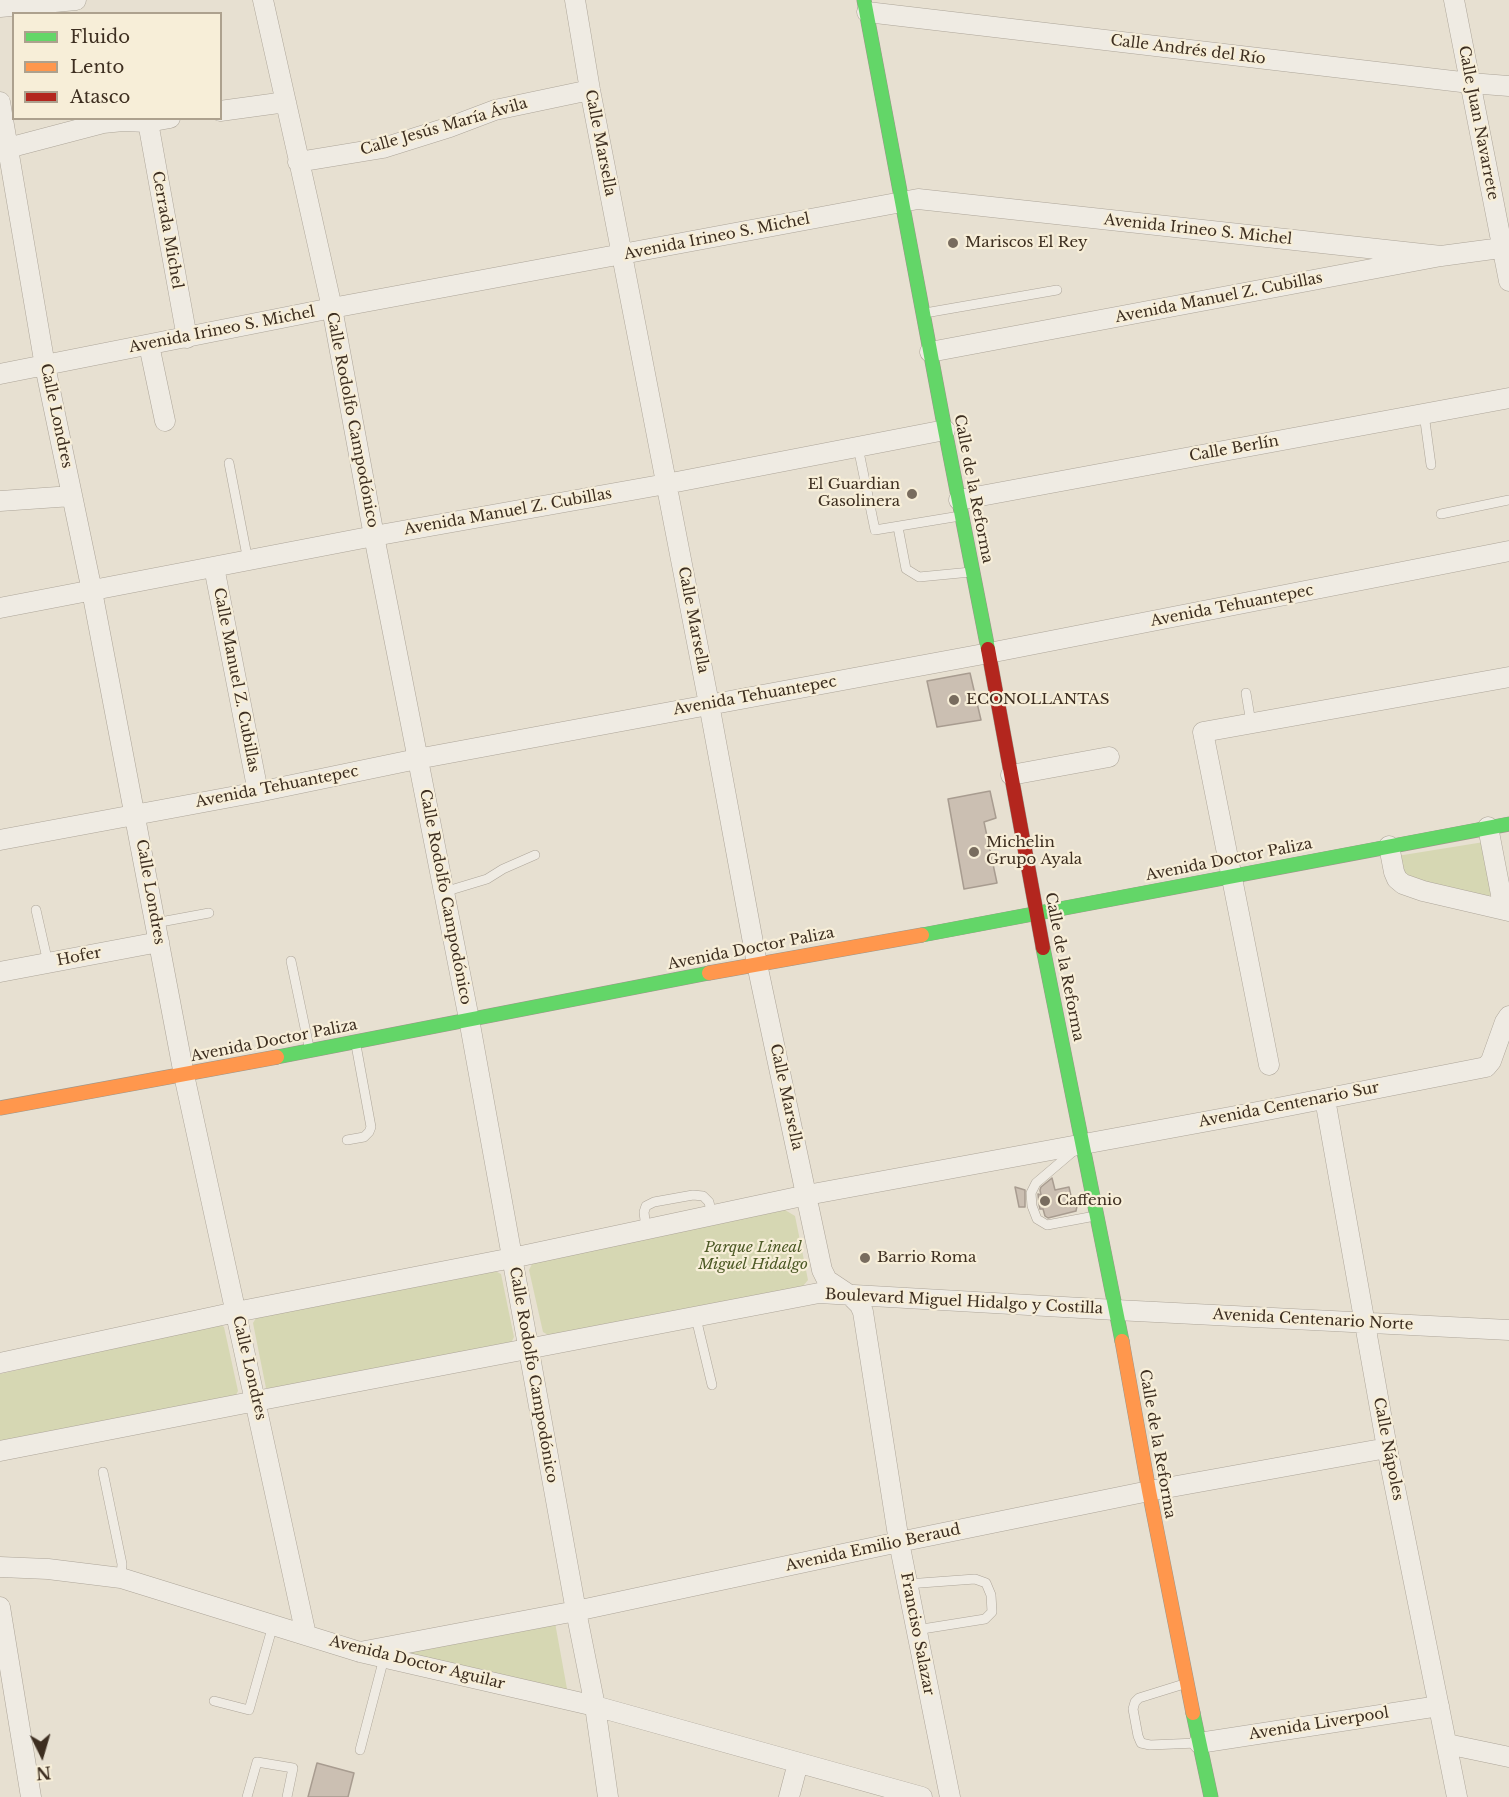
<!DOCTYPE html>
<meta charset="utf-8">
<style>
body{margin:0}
#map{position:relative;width:1509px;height:1797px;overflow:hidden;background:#e7e0d1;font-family:"Libre Baskerville",serif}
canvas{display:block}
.legend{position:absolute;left:12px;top:12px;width:210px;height:108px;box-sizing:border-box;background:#f7eed8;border:2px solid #ada18e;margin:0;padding:8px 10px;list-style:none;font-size:18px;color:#3d2e20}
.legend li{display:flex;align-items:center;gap:12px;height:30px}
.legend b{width:30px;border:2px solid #ada18e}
.north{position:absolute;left:12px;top:1725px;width:60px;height:60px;-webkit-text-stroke:4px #f7eed8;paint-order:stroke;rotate:175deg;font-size:16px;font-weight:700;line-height:24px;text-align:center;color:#3d2e20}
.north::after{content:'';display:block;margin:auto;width:21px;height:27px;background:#3d2e20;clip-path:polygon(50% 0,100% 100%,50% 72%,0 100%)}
</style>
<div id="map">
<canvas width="1509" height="1797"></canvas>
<ul class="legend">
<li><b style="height:8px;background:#63d668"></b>Fluido</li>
<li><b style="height:8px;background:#ff974d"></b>Lento</li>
<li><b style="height:8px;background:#b3261e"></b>Atasco</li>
</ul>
<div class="north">N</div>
</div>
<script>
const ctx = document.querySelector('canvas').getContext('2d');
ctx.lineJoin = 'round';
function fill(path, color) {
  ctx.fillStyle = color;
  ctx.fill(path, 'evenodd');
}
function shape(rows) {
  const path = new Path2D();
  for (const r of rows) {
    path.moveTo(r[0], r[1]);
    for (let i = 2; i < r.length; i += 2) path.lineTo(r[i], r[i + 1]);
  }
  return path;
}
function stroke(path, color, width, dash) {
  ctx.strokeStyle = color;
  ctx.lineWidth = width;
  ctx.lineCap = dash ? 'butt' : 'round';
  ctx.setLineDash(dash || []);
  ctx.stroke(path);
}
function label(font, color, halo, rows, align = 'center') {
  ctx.font = font + ' "Libre Baskerville",serif';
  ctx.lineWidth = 4.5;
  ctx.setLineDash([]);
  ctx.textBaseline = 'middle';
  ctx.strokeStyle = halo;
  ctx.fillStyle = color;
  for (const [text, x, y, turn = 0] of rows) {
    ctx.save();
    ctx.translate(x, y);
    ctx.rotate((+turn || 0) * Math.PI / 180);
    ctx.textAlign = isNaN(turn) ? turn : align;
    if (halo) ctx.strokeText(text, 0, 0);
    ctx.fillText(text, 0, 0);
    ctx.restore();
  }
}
const green = shape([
 [1484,842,1493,893,1486,898,1406,880,1397,856],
 [785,1210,795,1216,808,1280,803,1286,550,1336,543,1332,529,1270,533,1262],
 [493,1270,501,1274,514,1337,511,1343,272,1391,266,1388,253,1323,256,1318],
 [219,1324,224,1327,238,1391,235,1397,0,1445,0,1374],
 [554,1617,569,1700,385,1653]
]);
const building = shape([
 [970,673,981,720,937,727,927,681,970,673],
 [990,791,996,818,984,822,997,883,964,889,948,799,990,791],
 [1052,1178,1055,1190,1069,1187,1073,1205,1077,1206,1076,1211,1048,1218,1045,1216,1043,1209,1040,1209,1039,1204,1038,1194,1041,1195,1040,1190,1041,1187,1052,1178],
 [1015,1187,1025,1190,1025,1207,1019,1207,1015,1187],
 [317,1763,354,1773,348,1797,308,1797,317,1763]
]);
const lane = shape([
 [925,313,1057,290],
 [1424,414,1431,465],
 [858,447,875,530,960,516],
 [229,463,248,561],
 [1441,514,1509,500],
 [898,527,906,569,919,577,971,572],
 [1246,693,1251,723],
 [444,892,487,879,503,869,535,855],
 [36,910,48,963],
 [155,923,209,913],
 [291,961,309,1047],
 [347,1140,364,1137,369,1132,371,1127,356,1045],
 [1076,1149,1036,1183,1031,1193,1032,1206,1037,1219,1047,1225,1095,1216],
 [646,1229,644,1212,646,1206,654,1202,693,1195,703,1196,709,1202,712,1216],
 [696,1318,712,1385],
 [103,1472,122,1564,121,1578],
 [907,1584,975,1579,986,1583,991,1595,992,1612,985,1619,916,1630],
 [1184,1684,1139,1698,1135,1702,1133,1709,1138,1736,1141,1743,1150,1745,1197,1743],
 [214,1701,249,1710,273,1625],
 [360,1750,384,1658],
 [247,1797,257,1762,293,1768,287,1797]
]);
const street = shape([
 [263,0,332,308,374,536,469,1019,576,1611,595,1706,608,1797],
 [575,0,590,90,709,704,757,964,822,1270,827,1280,851,1296,860,1305,863,1312,899,1542,950,1797],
 [1454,0,1509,281],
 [0,7,76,0],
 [867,12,1470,83,1509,86],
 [0,102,45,366,92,591,184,1075,306,1635],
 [220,111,286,102],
 [148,122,187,338],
 [0,150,103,123,123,121,148,122,170,118],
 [298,162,383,148,450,127,495,110,590,90],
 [149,345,165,421],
 [930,352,1441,256,1509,247],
 [0,374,332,308,918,199,1441,256],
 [959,500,1509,398],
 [0,501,72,496],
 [214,567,258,792],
 [0,608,374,536,666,484,945,430],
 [1011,775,1109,757],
 [1488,827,1504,910],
 [0,840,258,792,417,759,989,653,1509,551],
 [1389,846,1394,872,1397,879,1403,884,1423,891,1509,911],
 [0,972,159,942],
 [1269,1065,1203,732,1509,677],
 [1325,1099,1387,1448,1457,1797],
 [0,1363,236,1312,512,1258,807,1195,1252,1113,1486,1067,1491,1061,1505,1022,1509,1016],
 [0,1451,256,1401,819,1293,1116,1310,1509,1330],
 [0,1567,48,1569,121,1578,360,1652,595,1706,922,1797],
 [0,1607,31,1797],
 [360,1652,576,1611,899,1542,1149,1491,1387,1448],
 [1199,1743,1439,1706],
 [1447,1744,1509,1757],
 [789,1797,798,1763]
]);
const fast = shape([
 [864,0,945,430,988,649],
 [922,935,1509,824],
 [1043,948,1122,1341],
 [277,1057,709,973],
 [1193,1713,1211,1797]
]);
const slow = shape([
 [709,973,922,935],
 [0,1108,277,1057],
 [1122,1341,1149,1491,1193,1713]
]);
const jam = shape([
 [988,649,1043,948]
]);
const markers = [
 [953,243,6,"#786c5e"],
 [912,494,6,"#786c5e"],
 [954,700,6,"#786c5e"],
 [974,852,6,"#786c5e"],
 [1045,1201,6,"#786c5e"],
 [865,1258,6,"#786c5e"]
];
const streetNames = [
 ["Calle Andrés del Río",1188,50,7],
 ["Calle Juan Navarrete",1478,123,79],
 ["Calle Jesús María Ávila",444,127,-16],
 ["Calle Marsella",600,143,79],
 ["Cerrada Michel",167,230,80],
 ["Avenida Irineo S. Michel",1198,230,6],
 ["Avenida Irineo S. Michel",717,237,-11],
 ["Avenida Manuel Z. Cubillas",1219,298,-11],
 ["Avenida Irineo S. Michel",222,330,-11],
 ["Calle Londres",56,416,78],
 ["Calle Rodolfo Campodónico",352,420,79],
 ["Calle Berlín",1234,449,-10],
 ["Calle de la Reforma",973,489,79],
 ["Avenida Manuel Z. Cubillas",508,512,-10],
 ["Avenida Tehuantepec",1232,606,-11],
 ["Calle Marsella",693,620,79],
 ["Calle Manuel Z. Cubillas",236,680,79],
 ["Avenida Tehuantepec",755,696,-10],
 ["Avenida Tehuantepec",277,787,-11],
 ["Avenida Doctor Paliza",1229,860,-11],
 ["Calle Londres",150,892,80],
 ["Calle Rodolfo Campodónico",445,897,79],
 ["Avenida Doctor Paliza",751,949,-11],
 ["Hofer",79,957,-11],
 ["Calle de la Reforma",1064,967,79],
 ["Avenida Doctor Paliza",274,1041,-11],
 ["Calle Marsella",786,1097,78],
 ["Avenida Centenario Sur",1289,1105,-11],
 ["Boulevard Miguel Hidalgo y Costilla",964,1302,3],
 ["Avenida Centenario Norte",1313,1320,3],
 ["Calle Londres",249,1368,77],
 ["Calle Rodolfo Campodónico",533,1375,80],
 ["Calle de la Reforma",1157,1444,80],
 ["Calle Nápoles",1388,1449,79],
 ["Avenida Emilio Beraud",873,1548,-12],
 ["Franciso Salazar",917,1634,79],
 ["Avenida Doctor Aguilar",417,1663,14],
 ["Avenida Liverpool",1319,1724,-9]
];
const poiNames = [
 ["Mariscos El Rey",965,243],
 ["El Guardian",900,485,"right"],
 ["Gasolinera",900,502,"right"],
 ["ECONOLLANTAS",966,700],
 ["Michelin",986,843],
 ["Grupo Ayala",986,860],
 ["Caffenio",1057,1201],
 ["Barrio Roma",877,1258]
];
const parkNames = [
 ["Parque Lineal",753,1248],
 ["Miguel Hidalgo",753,1265]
];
fill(green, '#d6d7b3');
fill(building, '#cbbfb2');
stroke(building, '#a89c90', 1.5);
stroke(lane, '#ada599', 10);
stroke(street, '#ada599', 21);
stroke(fast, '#9c958a', 15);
stroke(slow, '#9c958a', 15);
stroke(jam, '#9c958a', 15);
stroke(lane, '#efebe3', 9);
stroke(street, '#efebe3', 20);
stroke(fast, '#63d668', 14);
stroke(slow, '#ff974d', 14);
stroke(jam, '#b3261e', 14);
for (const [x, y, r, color] of markers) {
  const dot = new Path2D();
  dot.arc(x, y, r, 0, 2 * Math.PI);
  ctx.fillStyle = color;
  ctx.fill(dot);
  stroke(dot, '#f7eed8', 2);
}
label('15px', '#3d2e20', '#f7eed8', streetNames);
label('15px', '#3d2e20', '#f7eed8', poiNames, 'left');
label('italic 15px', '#4d5a26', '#f7eed8', parkNames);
</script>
